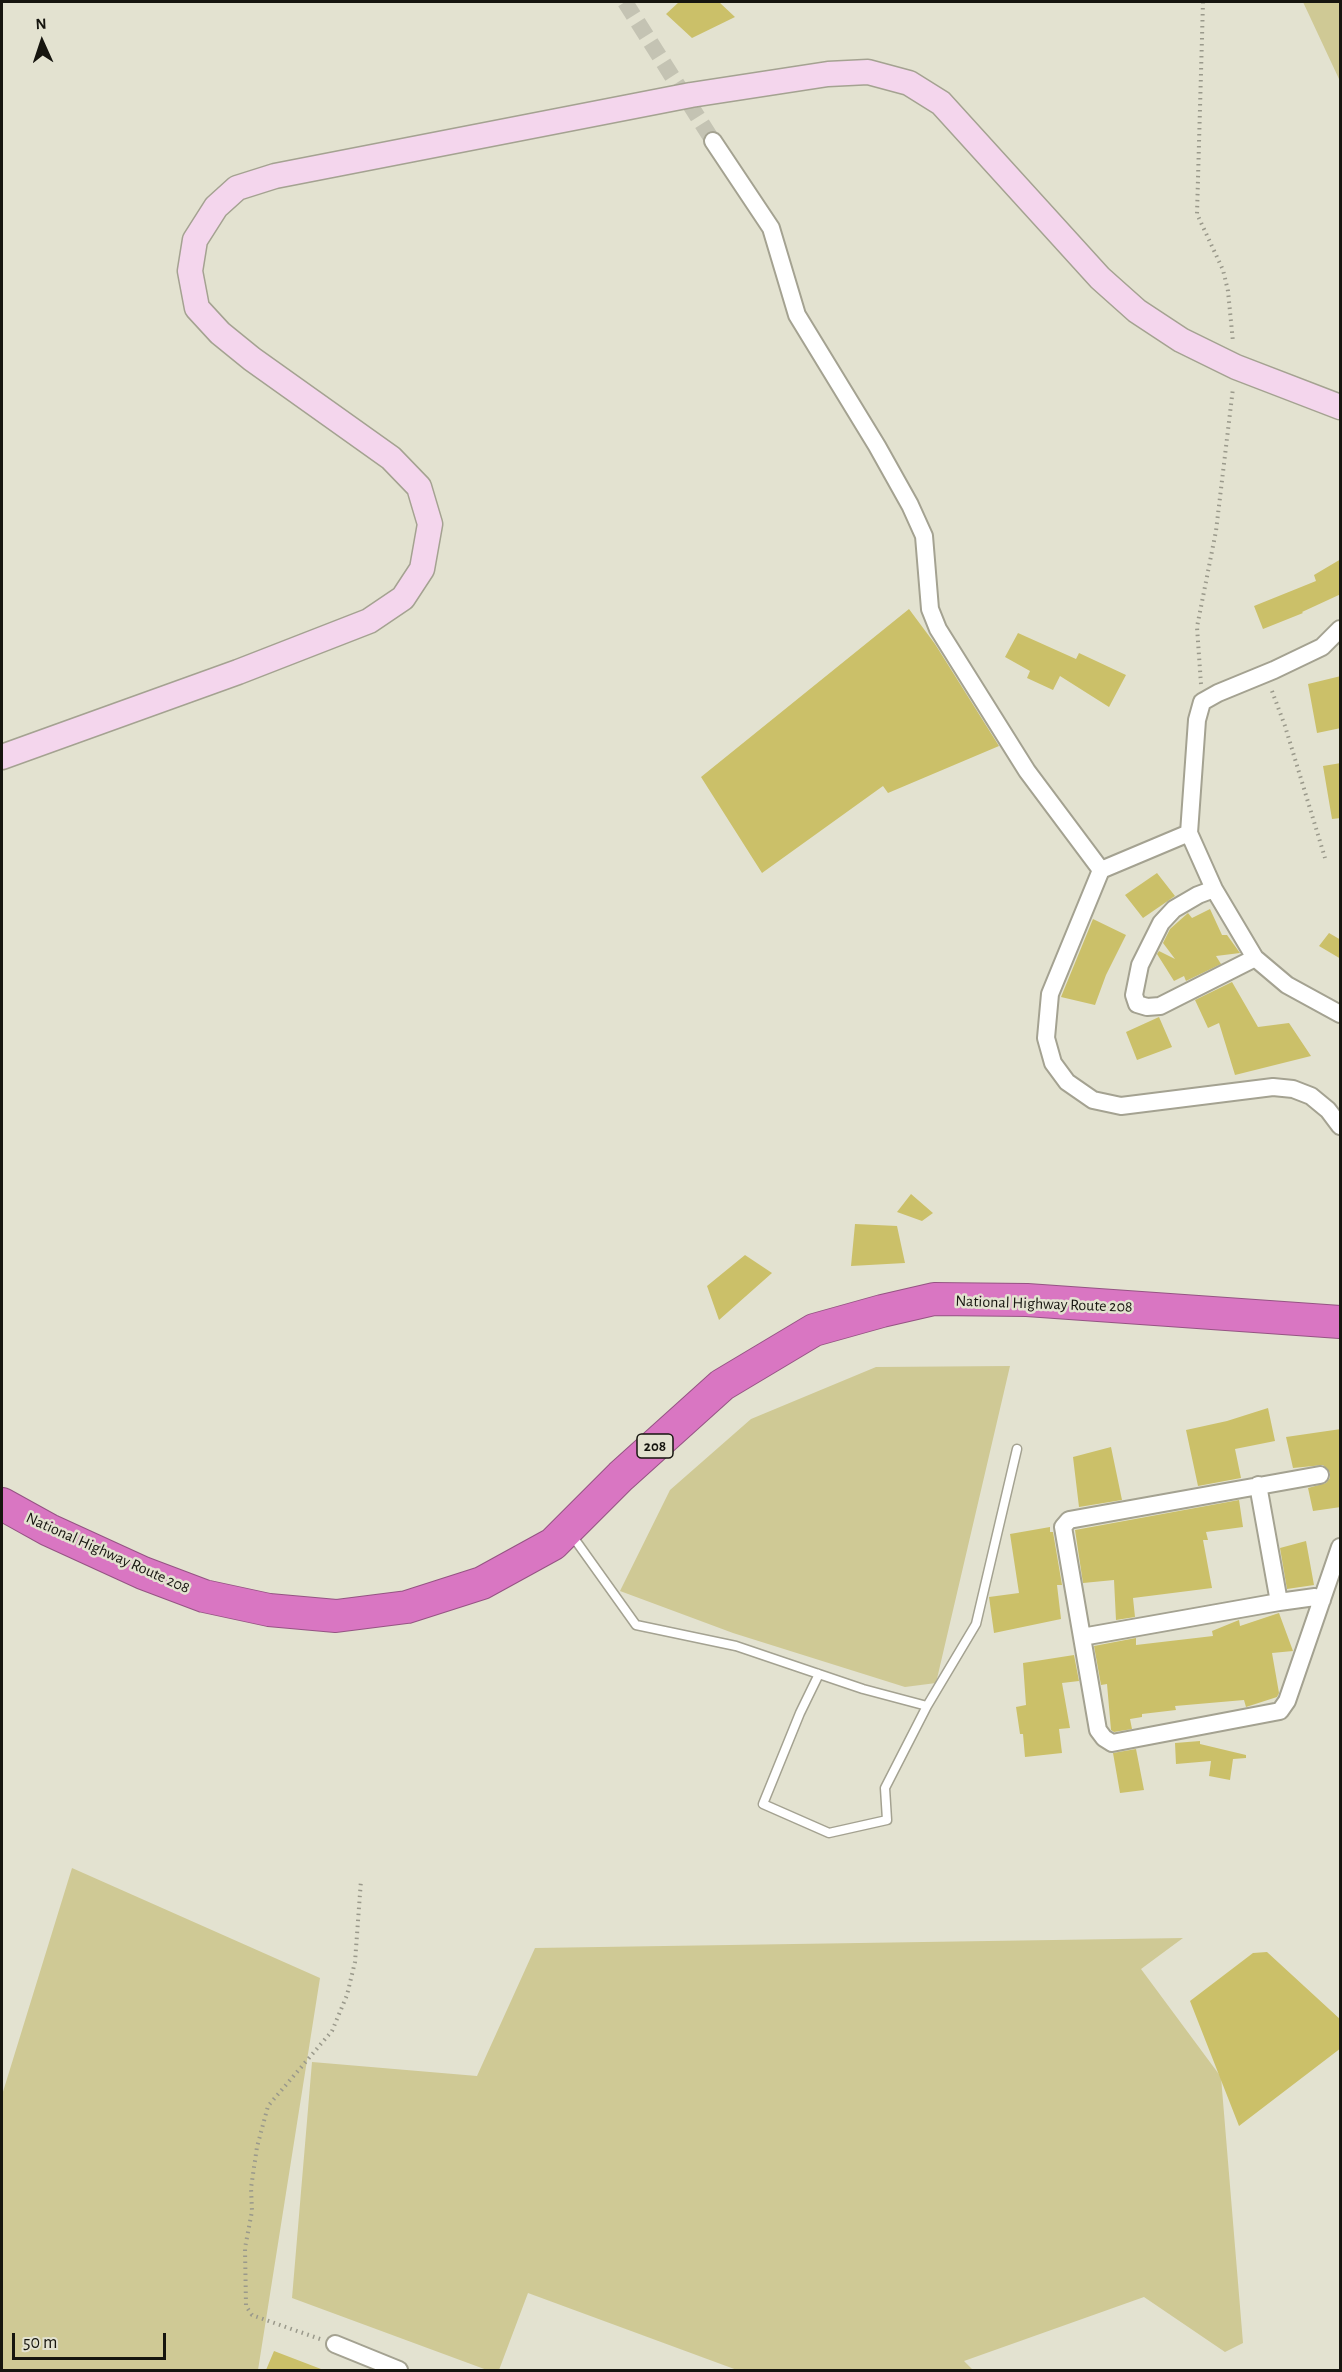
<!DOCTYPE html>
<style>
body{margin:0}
#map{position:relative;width:1342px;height:2372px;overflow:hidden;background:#e3e2d0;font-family:"Alegreya Sans",sans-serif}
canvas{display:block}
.frame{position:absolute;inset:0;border:3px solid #16150f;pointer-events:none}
.north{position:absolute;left:12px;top:12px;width:60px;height:60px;-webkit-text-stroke:4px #e3e2d0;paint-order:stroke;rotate:357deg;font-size:16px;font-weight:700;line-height:24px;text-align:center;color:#16150f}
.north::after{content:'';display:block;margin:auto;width:21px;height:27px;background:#16150f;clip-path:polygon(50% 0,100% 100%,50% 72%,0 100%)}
.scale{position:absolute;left:12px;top:2333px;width:154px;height:27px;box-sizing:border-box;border:3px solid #16150f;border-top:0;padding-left:8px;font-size:18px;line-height:21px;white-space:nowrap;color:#16150f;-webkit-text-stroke:4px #e3e2d0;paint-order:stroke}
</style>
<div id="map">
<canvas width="1342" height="2372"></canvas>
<div class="frame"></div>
<div class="north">N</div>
<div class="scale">50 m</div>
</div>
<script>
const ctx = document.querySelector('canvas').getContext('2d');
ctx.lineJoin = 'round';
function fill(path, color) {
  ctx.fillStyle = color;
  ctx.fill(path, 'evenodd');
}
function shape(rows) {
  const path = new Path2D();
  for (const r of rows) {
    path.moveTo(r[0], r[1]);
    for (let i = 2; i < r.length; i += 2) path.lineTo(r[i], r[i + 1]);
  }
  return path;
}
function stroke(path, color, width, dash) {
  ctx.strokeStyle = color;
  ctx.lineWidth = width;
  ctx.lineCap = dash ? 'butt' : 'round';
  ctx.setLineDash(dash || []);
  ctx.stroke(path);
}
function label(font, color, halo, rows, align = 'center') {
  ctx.font = font + ' "Alegreya Sans",sans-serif';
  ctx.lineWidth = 5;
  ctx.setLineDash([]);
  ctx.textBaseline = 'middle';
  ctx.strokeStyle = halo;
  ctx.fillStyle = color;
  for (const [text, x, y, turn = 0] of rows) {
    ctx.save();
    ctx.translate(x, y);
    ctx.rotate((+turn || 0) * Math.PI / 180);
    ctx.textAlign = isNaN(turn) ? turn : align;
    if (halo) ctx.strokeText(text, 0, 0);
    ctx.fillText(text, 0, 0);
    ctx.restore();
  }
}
const green = shape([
 [1303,2,1340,2,1340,79,1339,79],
 [1010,1366,936,1683,905,1687,733,1633,620,1591,670,1490,751,1419,876,1367],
 [72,1868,320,1978,258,2370,2,2370,2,2095],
 [1183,1938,1141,1969,1221,2077,1243,2343,1225,2352,1144,2297,964,2361,973,2370,737,2370,528,2293,499,2370,487,2370,292,2298,312,2062,477,2076,535,1948]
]);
const building = shape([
 [679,2,719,2,735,17,692,38,666,14],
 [1341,559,1341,594,1302,612,1303,613,1263,629,1254,606,1316,581,1314,575],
 [909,609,935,644,999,746,888,793,883,786,762,873,701,777],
 [1018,633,1076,659,1079,653,1126,675,1109,707,1060,676,1053,690,1027,678,1030,671,1005,657],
 [1341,676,1341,728,1317,733,1308,684],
 [1341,763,1341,818,1332,819,1323,766],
 [1157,873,1175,896,1143,918,1125,895],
 [1210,909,1222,935,1227,935,1240,953,1216,956,1221,964,1186,981,1184,976,1174,981,1157,954,1159,951,1175,959,1163,943,1170,929,1188,913,1192,918],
 [1093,919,1126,935,1106,975,1095,1005,1061,997],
 [1329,933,1341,940,1341,959,1319,946],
 [1232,982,1258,1027,1289,1023,1311,1056,1235,1075,1219,1023,1208,1028,1195,1000],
 [1159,1017,1172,1047,1137,1060,1126,1032],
 [911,1194,933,1213,922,1221,897,1212],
 [855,1224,897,1226,905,1263,851,1266],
 [745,1255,772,1273,719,1320,707,1286],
 [1268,1408,1275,1441,1235,1449,1241,1478,1198,1486,1186,1430,1227,1421],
 [1341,1429,1341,1507,1313,1511,1308,1488,1326,1483,1330,1478,1330,1473,1323,1465,1293,1468,1286,1437],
 [1111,1447,1122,1500,1079,1507,1073,1457],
 [1239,1500,1243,1527,1206,1532,1208,1540,1203,1540,1212,1588,1133,1598,1135,1617,1116,1620,1114,1580,1083,1583,1075,1530],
 [1050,1527,1050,1532,1053,1532,1062,1585,1057,1585,1061,1619,994,1633,989,1597,1019,1593,1010,1534],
 [1306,1541,1314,1585,1287,1589,1280,1548],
 [1279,1613,1293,1651,1272,1653,1279,1693,1277,1697,1246,1707,1244,1700,1175,1706,1176,1710,1142,1714,1142,1717,1130,1719,1132,1729,1114,1732,1111,1730,1107,1684,1101,1685,1094,1646,1136,1638,1136,1645,1213,1636,1212,1631,1239,1620,1240,1626],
 [1074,1655,1079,1681,1062,1683,1070,1728,1059,1729,1062,1753,1025,1757,1023,1734,1020,1734,1016,1707,1026,1705,1023,1663],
 [1200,1741,1200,1744,1246,1755,1246,1758,1233,1759,1230,1780,1209,1776,1211,1761,1176,1764,1175,1743],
 [1136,1749,1144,1790,1120,1793,1113,1753],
 [1267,1952,1341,2020,1341,2048,1239,2126,1190,2001,1253,1953],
 [274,2351,321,2369,321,2370,266,2370]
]);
const streetTunnel = shape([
 [625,2,713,141]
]);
const path = shape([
 [1203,2,1197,214,1223,270,1228,291,1233,342],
 [1201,684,1197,627,1216,531,1233,388],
 [1272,691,1285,726,1325,858],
 [320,2339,252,2315,246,2306,245,2248,252,2211,251,2188,257,2147,268,2106,332,2031,347,1995,355,1962,361,1880]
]);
const lane = shape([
 [571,1534,636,1625,736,1646,863,1689,927,1706,976,1624,1017,1449],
 [819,1674,800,1713,763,1804,829,1833,887,1820,885,1788,927,1706]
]);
const street = shape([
 [713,141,771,228,797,315,877,446,910,505,924,536,930,609,938,629,1027,771,1101,870],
 [1340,629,1322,647,1274,670,1218,693,1202,702,1197,720,1189,833,1101,870,1050,994,1046,1038,1053,1063,1067,1082,1093,1100,1121,1106,1273,1087,1293,1089,1311,1096,1328,1110,1340,1126],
 [1189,833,1214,889,1255,958,1287,985,1340,1014],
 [1214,889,1198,895,1174,909,1161,923,1140,965,1134,995,1137,1004,1147,1007,1160,1006,1255,958],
 [1320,1475,1069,1520,1063,1527,1098,1730,1104,1738,1112,1743,1280,1711,1287,1701,1340,1547],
 [1258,1485,1279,1602],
 [1082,1637,1279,1602,1315,1597,1322,1600],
 [335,2344,399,2370]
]);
const secondary = shape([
 [2,757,238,672,369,621,403,598,422,569,430,524,419,487,391,458,252,359,220,333,197,308,190,271,195,240,216,207,237,188,275,176,691,95,828,74,868,72,909,83,941,103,1100,278,1137,311,1181,340,1236,367,1340,407]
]);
const highway = shape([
 [2,1504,49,1530,143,1573,204,1596,269,1610,336,1616,407,1607,482,1583,553,1544,621,1476,722,1385,814,1330,882,1311,934,1299,1027,1300,1340,1322]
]);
const shields = [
 [655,1446,36]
];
const shieldNames = [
 ["208",655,1446]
];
const streetNames = [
 ["National Highway Route 208",1044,1304,2],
 ["National Highway Route 208",108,1553,24]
];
fill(green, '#cfc995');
fill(building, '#cbc069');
stroke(streetTunnel, '#c4c3b3', 16, [16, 8]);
stroke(lane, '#a4a291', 11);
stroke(street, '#a4a291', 20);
stroke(secondary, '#a4a291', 27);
stroke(highway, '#955483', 34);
stroke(path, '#9a998b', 4, [1.5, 4.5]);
stroke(lane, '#fff', 8);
stroke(street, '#fff', 16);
stroke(secondary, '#f4d6ed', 24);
stroke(highway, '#d976c2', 32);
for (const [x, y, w] of shields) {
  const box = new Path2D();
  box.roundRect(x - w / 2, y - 12, w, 24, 4.5);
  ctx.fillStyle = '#e3e2d0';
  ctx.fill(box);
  stroke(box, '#16150f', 1.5);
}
label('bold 15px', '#16150f', null, shieldNames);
label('16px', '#16150f', '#e3e2d0', streetNames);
</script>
